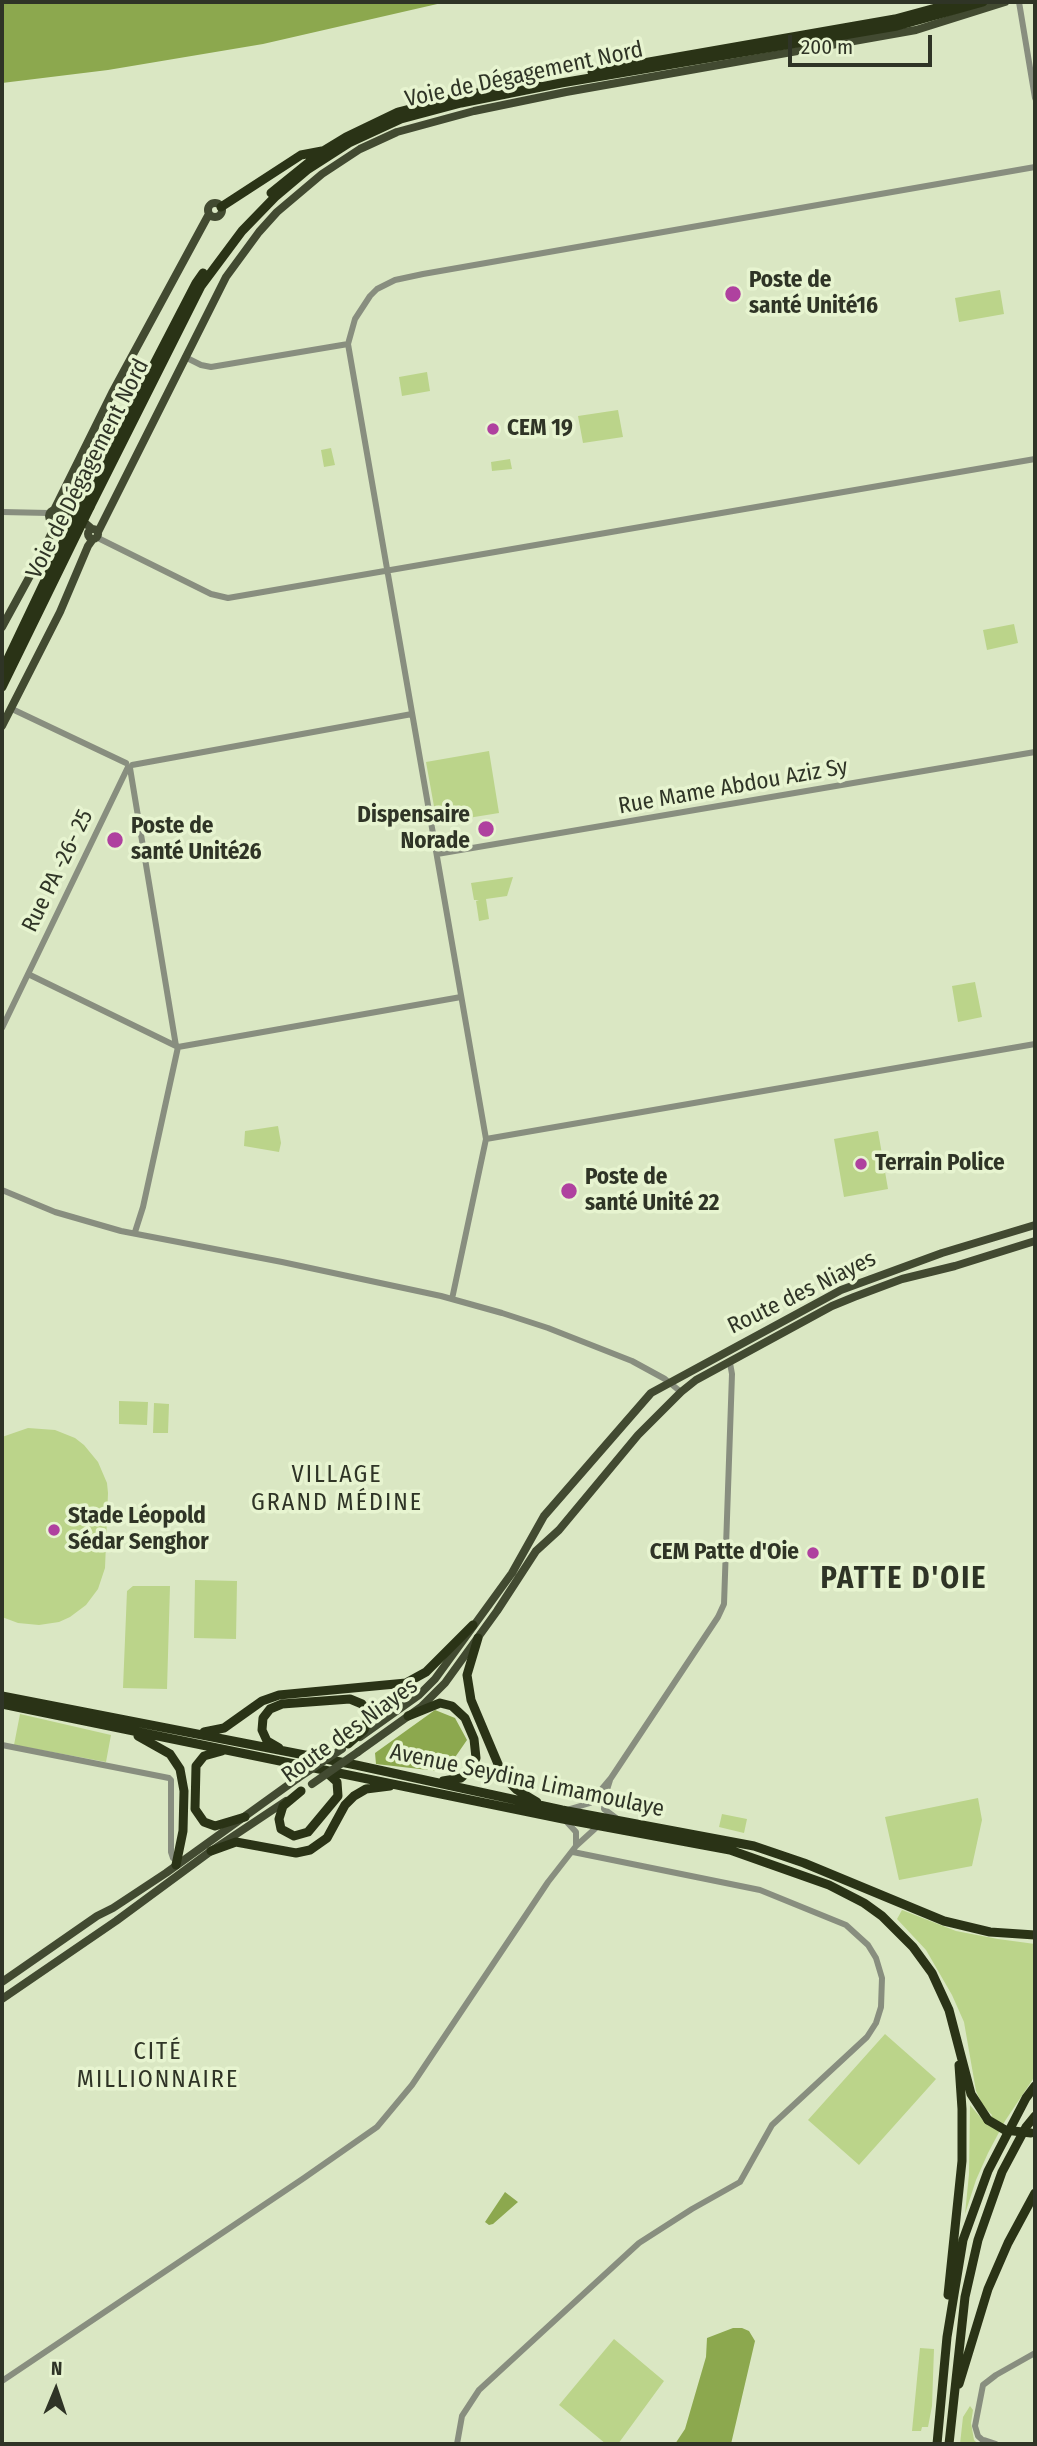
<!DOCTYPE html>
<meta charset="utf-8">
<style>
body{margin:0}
#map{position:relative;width:1037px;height:2446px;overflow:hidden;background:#dae7c3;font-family:"Fira Sans Condensed",sans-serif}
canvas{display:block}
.frame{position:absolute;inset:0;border:4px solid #2f3426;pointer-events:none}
.north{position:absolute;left:21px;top:2355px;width:70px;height:70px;-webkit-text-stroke:5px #e7f4d0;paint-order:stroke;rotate:2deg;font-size:19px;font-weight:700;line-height:28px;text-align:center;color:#2f3426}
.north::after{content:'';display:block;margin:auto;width:24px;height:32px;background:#2f3426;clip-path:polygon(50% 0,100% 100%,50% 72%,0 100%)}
.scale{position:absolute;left:788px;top:35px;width:144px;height:32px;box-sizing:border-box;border:4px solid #2f3426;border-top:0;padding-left:9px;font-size:21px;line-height:24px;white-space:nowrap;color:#2f3426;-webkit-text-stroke:5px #e7f4d0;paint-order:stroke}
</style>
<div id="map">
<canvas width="1037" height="2446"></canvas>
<div class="frame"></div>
<div class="north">N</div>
<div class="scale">200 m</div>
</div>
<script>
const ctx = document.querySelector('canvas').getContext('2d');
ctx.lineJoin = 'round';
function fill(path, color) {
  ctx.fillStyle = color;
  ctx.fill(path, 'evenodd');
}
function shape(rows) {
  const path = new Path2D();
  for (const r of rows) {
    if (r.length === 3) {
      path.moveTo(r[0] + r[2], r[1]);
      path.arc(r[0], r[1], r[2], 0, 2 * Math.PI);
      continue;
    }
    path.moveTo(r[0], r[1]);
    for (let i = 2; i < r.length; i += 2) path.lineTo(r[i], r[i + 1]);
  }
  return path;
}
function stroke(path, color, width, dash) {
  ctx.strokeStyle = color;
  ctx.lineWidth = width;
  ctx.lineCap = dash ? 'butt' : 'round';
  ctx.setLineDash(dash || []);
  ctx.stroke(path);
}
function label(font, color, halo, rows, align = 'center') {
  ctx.font = font + ' "Fira Sans Condensed",sans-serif';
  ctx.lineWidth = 7;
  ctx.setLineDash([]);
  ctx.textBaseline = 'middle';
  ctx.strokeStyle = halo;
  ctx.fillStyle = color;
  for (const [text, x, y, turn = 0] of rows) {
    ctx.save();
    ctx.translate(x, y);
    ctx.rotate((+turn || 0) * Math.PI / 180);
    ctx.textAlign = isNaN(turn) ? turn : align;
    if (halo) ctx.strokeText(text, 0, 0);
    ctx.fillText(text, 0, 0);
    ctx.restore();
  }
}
const green = shape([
 [1000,290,1004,314,959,322,955,298],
 [427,372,430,391,402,396,399,377],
 [618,410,623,437,583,443,578,416],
 [331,448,335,465,324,467,321,450],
 [510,459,512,469,492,471,491,462],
 [1014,624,1018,643,987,650,983,630],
 [489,751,499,813,437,823,426,762],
 [513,877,507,896,486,899,489,919,479,921,476,901,479,900,474,900,471,883],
 [975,982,982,1017,958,1022,952,986],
 [278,1126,281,1143,279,1152,244,1146,245,1131],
 [878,1131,888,1189,844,1197,834,1139],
 [119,1401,148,1402,147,1425,119,1424],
 [154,1403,169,1404,168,1433,153,1433],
 [28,1428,55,1430,75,1438,84,1445,98,1462,107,1483,108,1493,105,1568,98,1589,86,1605,70,1617,59,1622,39,1625,18,1623,2,1617,2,1437],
 [195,1580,237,1581,236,1639,194,1638],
 [133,1586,170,1586,167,1689,123,1688,127,1591],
 [20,1714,111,1735,106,1762,14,1745],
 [978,1798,982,1820,972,1866,899,1880,885,1817],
 [722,1814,747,1819,744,1833,719,1827],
 [902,1910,956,1931,998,1939,1035,1944,1035,2076,1005,2121,988,2153,976,2180,965,2214,969,2174,970,2105,987,2125,992,2115,983,2106,976,2091,964,2022,952,1995,926,1950,897,1919],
 [885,2034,936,2079,859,2165,808,2120],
 [614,2339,664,2381,618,2444,606,2444,559,2405],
 [920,2348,934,2349,932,2406,928,2427,922,2427,921,2431,912,2431],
 [970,2406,973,2410,971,2423,974,2440,978,2444,960,2444,963,2417]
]);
const water = shape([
 [2,2,446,2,263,44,108,70,2,83],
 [435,1710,455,1718,467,1740,449,1766,437,1771,376,1764,375,1753],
 [505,2192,518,2202,493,2224,489,2225,485,2222],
 [733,2328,742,2328,749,2331,755,2341,731,2444,675,2444,685,2429,706,2357,707,2338]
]);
const minor = shape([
 [1019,2,1035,98],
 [185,357,201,365,211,367,348,344],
 [2,512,49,513],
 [96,537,211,594,228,598,1035,459],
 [12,709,126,763],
 [132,765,412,714],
 [130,768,176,1046],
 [437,854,1035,752],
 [28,974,178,1047,461,997],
 [2,1028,128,767],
 [486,1139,1035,1044],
 [2,1190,55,1212,121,1231,282,1262,441,1296,502,1313,548,1328,632,1361,665,1379,681,1392],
 [135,1232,143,1207,178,1047],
 [452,1299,486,1139,348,344,355,319,370,296,377,289,395,280,423,274,1035,167],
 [2,1745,169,1778,171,1780,171,1852,173,1858,177,1860],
 [610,1780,605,1796,604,1809,616,1818],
 [570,1809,590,1803,611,1778,718,1617,724,1604,732,1374,730,1363],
 [565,1820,576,1832,576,1846],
 [2,2381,304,2178,377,2127,412,2085,548,1882,576,1846,598,1826],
 [984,2440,996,2444],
 [457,2444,462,2416,479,2390,639,2243,692,2209,740,2182,772,2125,867,2037,876,2023,881,2007,882,1978,876,1958,868,1945,846,1925,760,1890,573,1852],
 [987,2444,978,2436,975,2426,983,2385,996,2375,1035,2353]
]);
const major = shape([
 [215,210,7],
 [54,510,112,393,209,214],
 [55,516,6],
 [60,514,78,517,92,529],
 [93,534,5],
 [98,532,226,277,259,232,277,212,322,174,360,149,397,132,474,111,566,92,916,30,1005,2],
 [2,627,43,552,57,521],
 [2,726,60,612,88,546,93,539],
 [360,1737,419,1695,435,1679,512,1573,544,1516,651,1393,841,1290,942,1253,1035,1225],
 [358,1752,421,1707,445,1683,497,1611,536,1551,559,1530,638,1435,681,1392,696,1380,832,1306,854,1297,902,1279,955,1266,1035,1241],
 [2,1982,97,1916,113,1908,166,1873,298,1778],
 [2,1999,116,1921,211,1851,286,1801]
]);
const highway = shape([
 [592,72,895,19,958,2],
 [271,193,323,151,346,137,398,112,461,96,537,82],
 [221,207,301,155,322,151],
 [82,503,196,283,203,273],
 [90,507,201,286,242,231,275,197,307,170,349,143,401,119,461,103,561,83,897,26,983,2],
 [478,1638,467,1675,471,1700,498,1764,505,1778,517,1790,537,1802],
 [2,1696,356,1765,562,1810,754,1846,804,1863,944,1921,990,1932,1035,1935],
 [2,1704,563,1819,730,1850,829,1885,864,1903,882,1916,913,1947,932,1973,949,2010,971,2094,988,2120],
 [408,1716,440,1703,452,1706,465,1718,474,1739,476,1758,472,1768,461,1778,443,1781],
 [204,1732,224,1728,262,1701,279,1695,406,1683,426,1672,473,1625],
 [138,1736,170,1754,180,1769,184,1791,183,1831,176,1865],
 [279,1748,267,1741,262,1730,263,1718,270,1709,282,1704,350,1699,362,1704,369,1716,364,1730,348,1744],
 [222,1751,204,1756,196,1766,195,1809,204,1822,215,1826,245,1817],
 [301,1791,283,1806,279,1819,281,1829,294,1836,308,1832,338,1796,337,1782,325,1771],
 [211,1851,236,1842,296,1853,310,1850,327,1838,345,1805,354,1796,366,1789,390,1786],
 [948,2295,962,2161,962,2109,959,2065],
 [959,2384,988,2289,1008,2243,1035,2193],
 [937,2444,947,2337,963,2240,988,2171,1026,2098,1035,2086],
 [949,2444,965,2297,978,2240,1002,2172,1026,2127,1035,2116]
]);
const majorBridge = shape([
 [298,1778,342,1749],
 [312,1784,358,1752]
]);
const highwayBridge = shape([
 [2,671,82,503],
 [2,687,90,507],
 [988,2120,1005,2130,1031,2133]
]);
const markers = [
 [733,294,9,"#af419f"],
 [493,429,7,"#af419f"],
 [486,829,9,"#af419f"],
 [115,840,9,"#af419f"],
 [861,1164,7,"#af419f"],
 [569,1191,9,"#af419f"],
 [54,1530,7,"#af419f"],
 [813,1553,7,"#af419f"]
];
const streetNames = [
 ["Voie de Dégagement Nord",524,75,-12],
 ["Voie de Dégagement Nord",88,469,-63],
 ["Rue Mame Abdou Aziz Sy",733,787,-10],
 ["Rue PA -26- 25",58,871,-64],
 ["Route des Niayes",802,1293,-26],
 ["Route des Niayes",350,1731,-36],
 ["Avenue Seydina Limamoulaye",527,1781,12]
];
const poiNames = [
 ["Poste de",749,281],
 ["santé Unité16",749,307],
 ["CEM 19",507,429],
 ["Dispensaire",470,816,"right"],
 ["Norade",470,842,"right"],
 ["Poste de",131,827],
 ["santé Unité26",131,853],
 ["Terrain Police",875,1164],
 ["Poste de",585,1178],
 ["santé Unité 22",585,1204],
 ["Stade Léopold",68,1517],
 ["Sédar Senghor",68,1543],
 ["CEM Patte d'Oie",799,1553,"right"]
];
const neighbourhoodNames = [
 ["VILLAGE",337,1475],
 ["GRAND MÉDINE",337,1503],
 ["CITÉ",158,2052],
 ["MILLIONNAIRE",158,2080]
];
const districtNames = [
 ["PATTE D'OIE",904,1580]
];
fill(green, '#bbd48a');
fill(water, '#8ca84e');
stroke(minor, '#888e7f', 6);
stroke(major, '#424a31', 8);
stroke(highway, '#2a3316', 9);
stroke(majorBridge, '#424a31', 8);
stroke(highwayBridge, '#2a3316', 9);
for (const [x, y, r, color] of markers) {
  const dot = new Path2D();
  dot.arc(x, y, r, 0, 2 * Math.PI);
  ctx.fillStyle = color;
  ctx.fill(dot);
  stroke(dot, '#e7f4d0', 2.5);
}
label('23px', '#2f3426', '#e7f4d0', streetNames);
label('bold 23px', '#2f3426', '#e7f4d0', poiNames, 'left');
ctx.letterSpacing = '2px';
label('24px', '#2f3426', '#e7f4d0', neighbourhoodNames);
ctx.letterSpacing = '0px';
ctx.letterSpacing = '2px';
label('bold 30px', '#2f3426', '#e7f4d0', districtNames);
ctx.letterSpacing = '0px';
</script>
